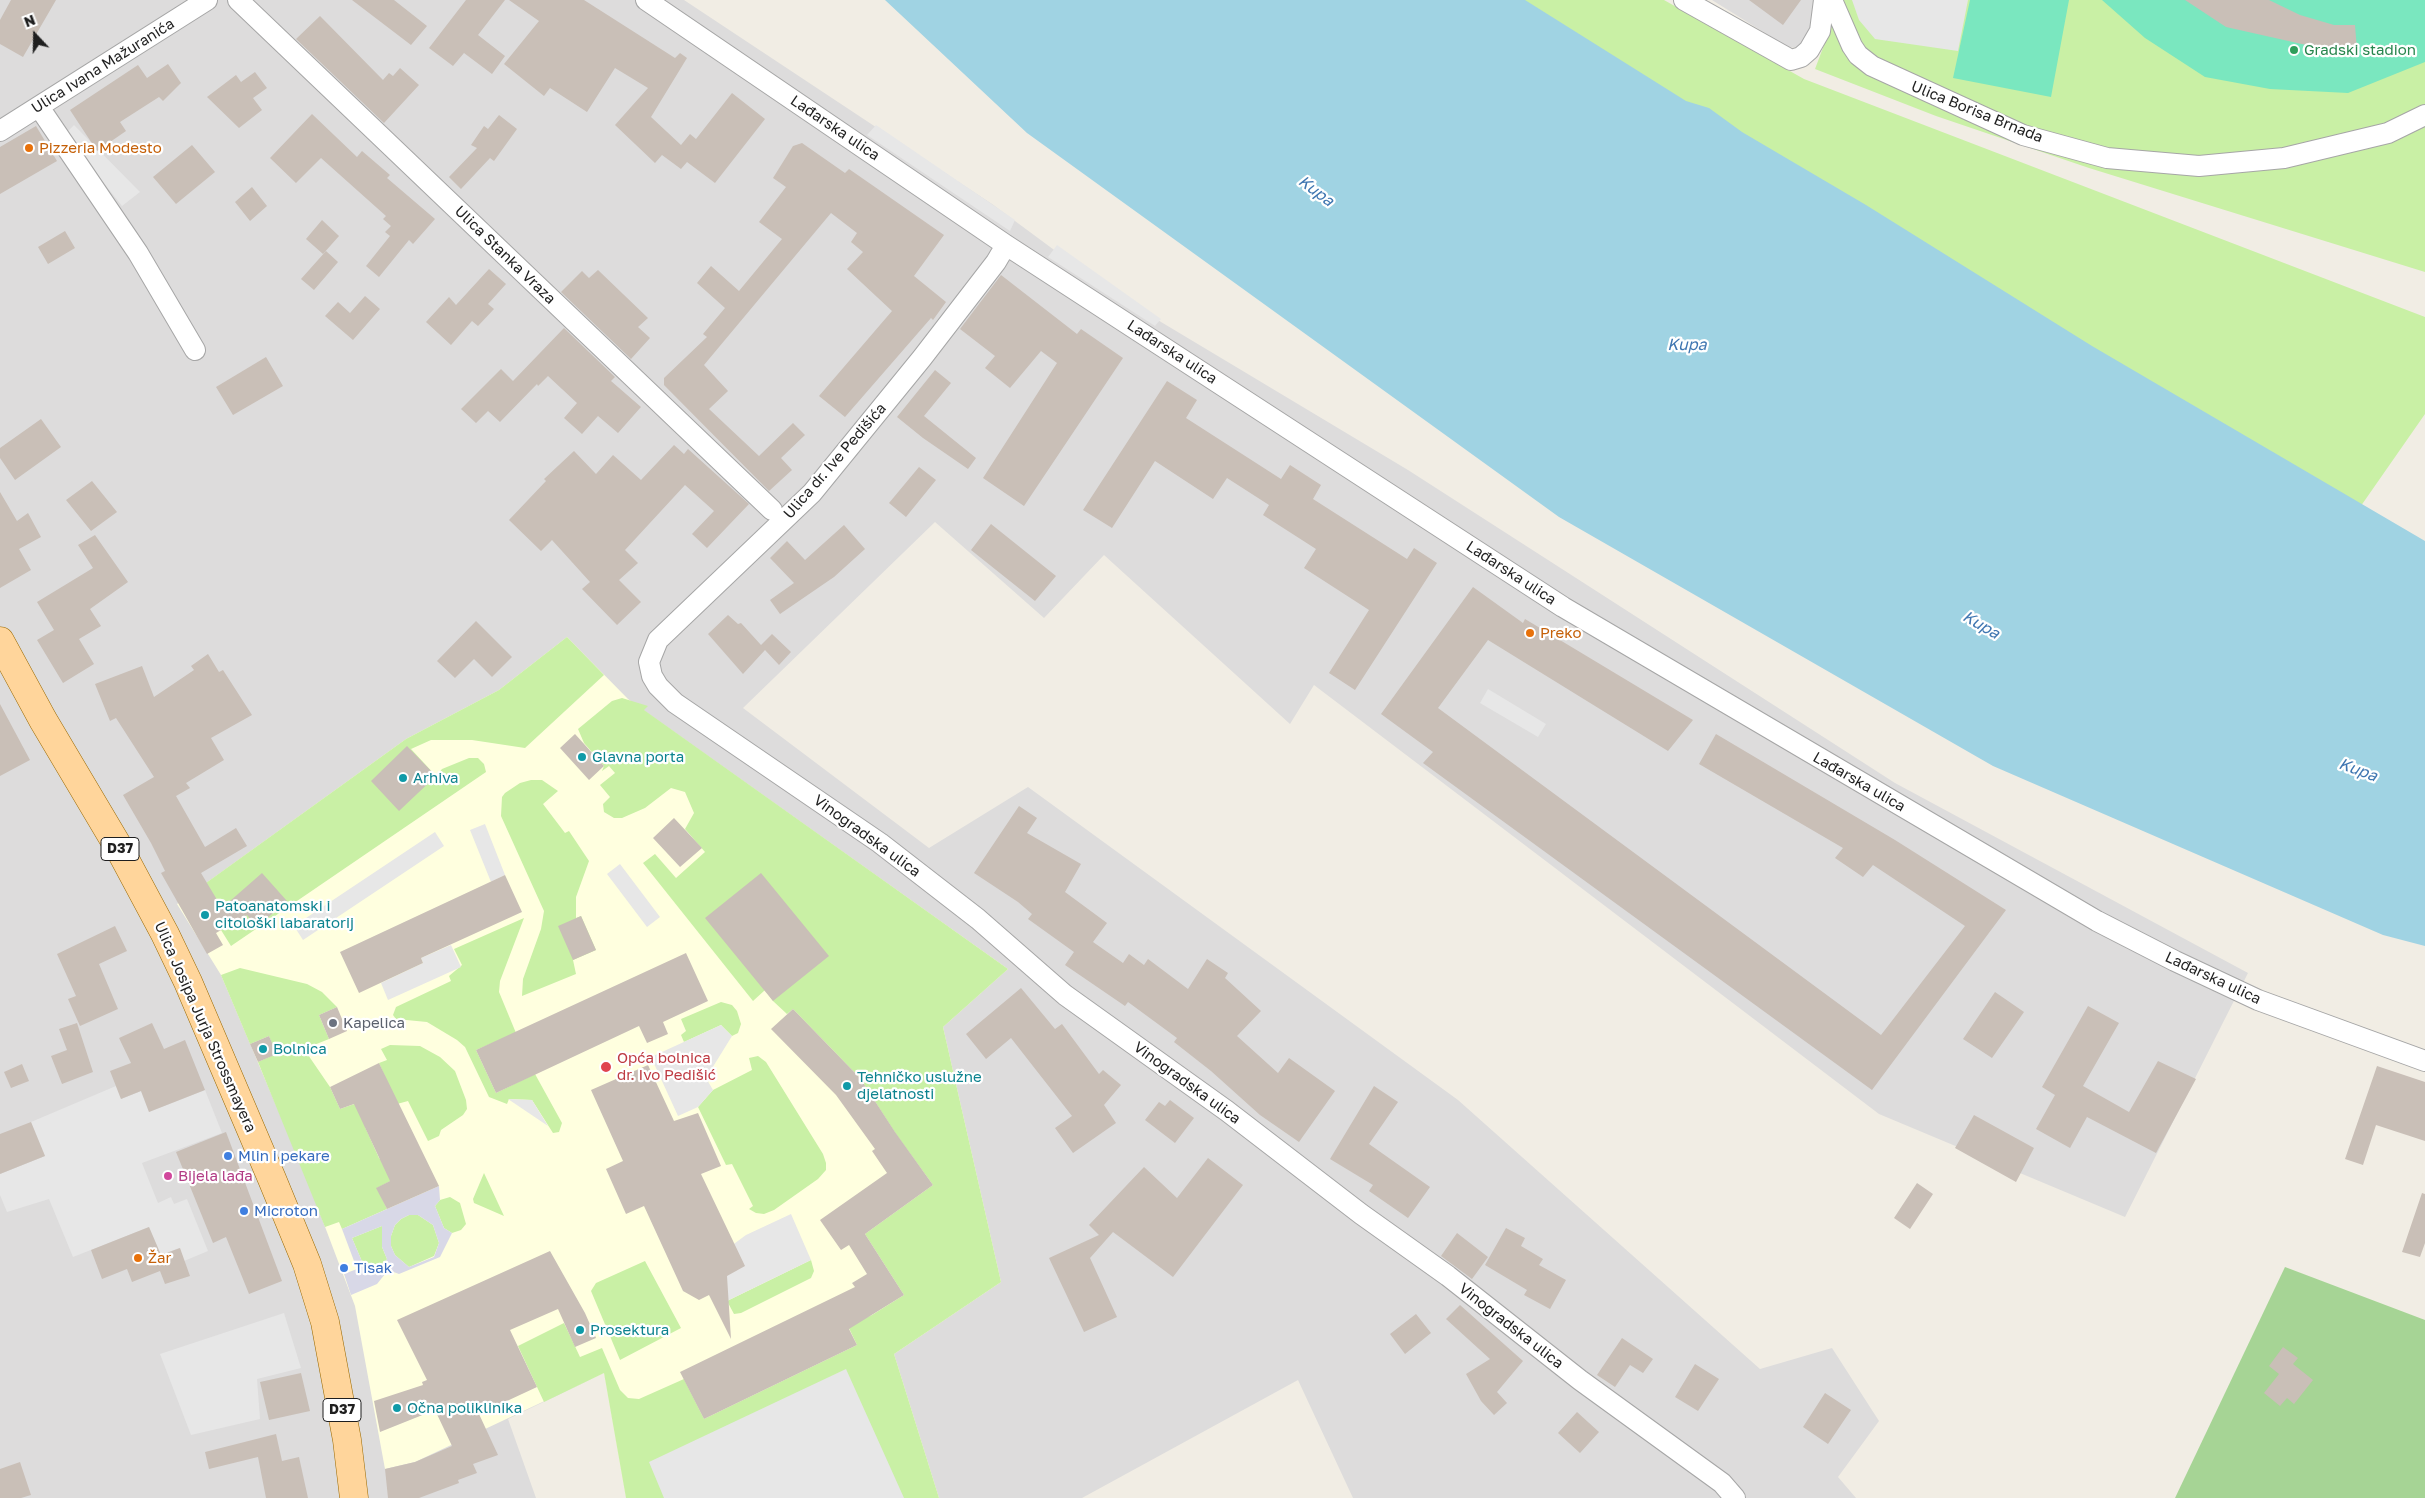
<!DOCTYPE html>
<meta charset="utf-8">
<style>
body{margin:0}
#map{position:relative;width:2425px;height:1498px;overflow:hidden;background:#f1ede4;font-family:"Golos Text",sans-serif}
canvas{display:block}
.north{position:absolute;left:10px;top:10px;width:50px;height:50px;-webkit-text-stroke:4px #fff;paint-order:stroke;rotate:339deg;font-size:14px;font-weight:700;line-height:20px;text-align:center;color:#1f1f1f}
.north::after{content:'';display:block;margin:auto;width:18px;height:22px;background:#1f1f1f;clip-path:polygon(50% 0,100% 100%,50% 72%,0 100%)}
</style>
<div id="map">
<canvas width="2425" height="1498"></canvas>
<div class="north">N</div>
</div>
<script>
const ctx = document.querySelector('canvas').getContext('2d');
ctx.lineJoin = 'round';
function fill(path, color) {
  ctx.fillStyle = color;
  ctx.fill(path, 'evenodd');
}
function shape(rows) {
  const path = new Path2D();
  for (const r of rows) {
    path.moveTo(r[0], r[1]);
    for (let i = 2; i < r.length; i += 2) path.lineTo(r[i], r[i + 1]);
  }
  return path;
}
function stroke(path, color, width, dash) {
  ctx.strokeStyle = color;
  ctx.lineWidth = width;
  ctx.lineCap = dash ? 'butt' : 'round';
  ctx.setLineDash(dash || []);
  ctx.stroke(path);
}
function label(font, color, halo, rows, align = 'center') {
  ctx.font = font + ' "Golos Text",sans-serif';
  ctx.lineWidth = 4.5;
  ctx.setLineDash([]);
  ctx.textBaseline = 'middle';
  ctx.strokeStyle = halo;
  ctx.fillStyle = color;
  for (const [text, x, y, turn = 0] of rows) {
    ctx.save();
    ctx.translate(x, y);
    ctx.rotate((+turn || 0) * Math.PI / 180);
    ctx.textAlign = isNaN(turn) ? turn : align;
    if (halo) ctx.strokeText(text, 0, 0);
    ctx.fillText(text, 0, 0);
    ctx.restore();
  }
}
const residential = shape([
 [0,0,684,0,992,204,1111,292,1408,470,1895,783,2248,973,2125,1217,1879,1114,1314,685,1290,724,1104,555,1044,618,935,522,743,708,929,848,1028,787,1458,1100,1760,1369,1832,1348,1879,1421,1838,1477,1856,1498,1353,1498,1298,1380,1082,1498,626,1498,604,1373,508,1419,536,1498,0,1498],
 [1712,0,1815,0,1809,34,1803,46,1789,48]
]);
const education = shape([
 [567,637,628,699,1008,969,943,1027,1001,1282,894,1354,939,1498,626,1498,604,1373,415,1462,385,1469,355,1306,305,1174,221,975,177,904,406,739,499,690]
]);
const grass = shape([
 [1302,0,1664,0,1804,79,2425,317,2425,414,2310,579],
 [1841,0,2425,0,2425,272,2089,168,1936,116,1815,69],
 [567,637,604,675,525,748,472,740,431,740,411,749,436,776,442,769,469,758,478,758,484,764,486,772,231,946,221,930,231,924,206,883,406,739,499,690],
 [622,698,648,706,644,710,1008,969,943,1027,1001,1282,894,1354,939,1498,626,1498,604,1373,544,1402,518,1346,564,1323,580,1357,602,1348,620,1390,628,1398,639,1399,684,1379,704,1419,857,1345,848,1326,872,1315,904,1295,865,1234,933,1185,896,1134,860,1078,793,1009,787,1014,773,1001,765,990,753,1001,643,863,655,854,676,878,705,852,685,829,694,813,685,792,671,788,645,808,622,818,614,818,604,812,603,804,610,797,600,785,615,773,609,766,602,771,604,766,584,743,578,729,612,701],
 [531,780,542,780,558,791,543,804,565,833,569,831,589,861,576,897,576,918,581,916,596,950,573,960,576,974,522,996,523,979,541,929,544,911,501,816,502,797,505,793,520,783],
 [524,918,500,981,499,992,516,1033,476,1050,496,1093,535,1074,562,1123,559,1132,553,1133,532,1100,509,1099,507,1104,489,1097,465,1047,457,1040,427,1022,396,1019,393,1015,396,1007,451,981,449,976,462,965,454,949],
 [240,968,307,984,322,992,337,1007,319,1015,329,1039,304,1049,330,1087,340,1109,363,1101,365,1127,379,1158,398,1177,377,1188,387,1209,342,1229,339,1222,325,1227,258,1062,276,1054,269,1036,250,1044,221,975],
 [721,1002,732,1005,737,1011,741,1024,738,1033,732,1036,721,1025,684,1042,681,1035,686,1031,681,1019],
 [390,1045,420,1046,440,1057,455,1071,466,1100,467,1109,463,1115,441,1130,439,1136,428,1141,408,1101,397,1104,379,1063,387,1060,381,1049],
 [758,1056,766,1062,823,1154,826,1163,826,1170,818,1179,774,1210,764,1214,756,1213,749,1209,753,1206,732,1164,726,1165,698,1107,713,1090,752,1070,749,1058],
 [484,1173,504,1216,474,1203,473,1199],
 [450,1197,460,1203,466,1224,461,1230,452,1233,444,1228,435,1206,440,1200],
 [409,1215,418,1215,433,1225,439,1243,434,1256,409,1267,395,1255,391,1246,391,1236,395,1225,401,1219],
 [382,1226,382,1247,387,1259,385,1264,366,1271,352,1238],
 [811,1260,814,1271,811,1278,741,1313,734,1314,727,1301],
 [645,1261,681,1328,620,1360,591,1291,596,1283]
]);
const forest = shape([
 [2285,1267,2425,1320,2425,1498,2175,1498]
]);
const pitch = shape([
 [1970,0,2069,0,2051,97,1953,78],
 [2102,0,2425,0,2425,62,2348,93,2270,89,2205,77,2145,38]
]);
const parking = shape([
 [1852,0,1968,0,1958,51,1875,39,1859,20],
 [74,125,140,192,122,206,65,134],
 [876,125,1015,220,1010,231,867,135],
 [1057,245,1161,319,1155,326,1048,257],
 [1488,689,1546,724,1538,737,1480,703],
 [485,824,505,875,491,882,470,830],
 [435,832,444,846,303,940,294,926],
 [620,864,660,917,647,927,607,874],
 [451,945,461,967,388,1000,381,983,423,963,421,958],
 [721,1025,732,1036,706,1078,713,1090,698,1107,678,1116,651,1057],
 [116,1086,121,1099,141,1091,149,1112,205,1090,222,1133,142,1163,158,1203,171,1197,174,1204,187,1199,208,1251,184,1261,179,1248,161,1255,149,1227,73,1257,49,1199,7,1212,0,1195,0,1174,45,1156,31,1122],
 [508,1099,532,1100,548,1126],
 [791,1214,811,1260,727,1301,723,1252,746,1235],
 [284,1313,301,1368,257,1379,260,1419,191,1435,160,1354],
 [846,1369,904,1498,664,1498,649,1462]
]);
const plaza = shape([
 [439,1186,440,1200,435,1206,444,1228,452,1233,440,1257,399,1274,391,1271,385,1274,377,1284,351,1295,344,1274,357,1269,342,1229],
 [409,1215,418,1215,433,1225,439,1243,434,1257,409,1267,395,1255,391,1246,391,1236,395,1225,401,1219],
 [382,1226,382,1247,387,1259,384,1264,366,1271,352,1238]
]);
const water = shape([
 [885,0,1525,0,1686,101,1709,108,1742,132,1866,205,2092,346,2425,541,2425,946,2383,935,1993,766,1559,517,1027,133]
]);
const building = shape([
 [11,0,56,0,23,57,0,44,0,20],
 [352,0,394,0,427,26,411,45],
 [466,0,505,0,478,35,505,56,492,74,464,53,453,66,429,48],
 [509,0,584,0,675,58,680,53,687,58,651,117,681,145,690,134,696,139,732,93,765,119,715,183,687,162,681,169,662,155,655,163,615,125,648,88,615,68,587,112,550,88,544,96,504,64,539,21],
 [1749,0,1801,0,1783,25],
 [2185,0,2269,0,2300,15,2334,25,2355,25,2357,50,2324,49,2226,27],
 [320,16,383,80,389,73,393,76,400,68,419,85,384,123,296,39],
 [168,64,181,83,163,101,159,97,120,122,126,131,97,151,70,110,138,65,147,78],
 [255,72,267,88,253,98,262,110,239,128,207,97,236,75,241,82],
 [312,114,357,157,362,151,390,175,387,178,435,219,413,244,409,240,379,277,366,266,390,236,385,232,391,226,383,219,386,216,321,158,296,183,270,158],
 [499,115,517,129,494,161,490,158,461,189,449,177,477,148,471,145,484,126,488,129],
 [36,126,57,161,0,194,0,147],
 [802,143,845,173,849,169,944,235,914,276,946,302,933,320,931,318,845,417,819,396,892,311,847,269,863,252,851,242,857,233,831,213,704,365,728,391,709,409,759,456,793,423,805,435,781,458,792,470,769,491,664,385,664,378,707,337,703,334,725,308,697,283,711,266,739,291,782,239,759,222,786,187,773,178,793,146],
 [192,145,215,172,176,204,153,177],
 [252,187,267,206,250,221,235,202],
 [322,220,339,236,323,254,306,239],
 [65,231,75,248,48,264,38,247],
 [326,251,338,262,314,290,301,279],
 [489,269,506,284,488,304,494,309,478,326,472,321,451,345,426,322,449,297,456,305],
 [598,270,648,318,638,327,650,338,631,359,561,292,582,271,589,278],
 [1001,275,1077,334,1081,329,1123,358,1024,506,983,478,1057,363,1041,351,1010,388,985,368,995,356,960,329],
 [365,296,380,309,353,340,325,316,338,302,350,313],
 [564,328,615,377,611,381,641,407,618,433,598,416,582,434,564,418,577,403,548,376,538,386,537,384,500,422,488,411,476,423,461,409,501,369,513,381],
 [266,357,283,386,233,415,216,387],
 [935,370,951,383,924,416,976,458,968,469,923,438,897,417],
 [1167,381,1197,400,1186,418,1281,479,1290,465,1321,485,1313,499,1407,559,1414,548,1437,563,1355,690,1329,673,1369,610,1304,568,1316,549,1263,515,1269,505,1227,478,1213,499,1155,461,1112,528,1083,510],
 [41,419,61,447,15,480,0,458,0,448],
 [674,445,684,454,688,449,749,504,707,548,692,534,714,511,685,485,625,550,638,563,619,580,641,602,617,625,582,589,590,582,552,540,541,551,509,520,546,481,544,479,574,451,596,474,613,455,641,480],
 [919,467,936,480,906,517,889,503],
 [92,481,117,512,91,531,66,500],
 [0,492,17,521,28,513,41,537,19,549,31,570,0,588],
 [991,524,1056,576,1035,601,971,550],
 [844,525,865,549,834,577,780,614,770,600,794,583,770,558,787,541,805,560],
 [95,535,128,582,90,609,101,626,79,639,94,664,63,683,37,640,54,630,37,602,93,568,78,545],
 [1473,587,1523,623,1525,619,1693,720,1668,751,1488,640,1438,708,1881,1035,1965,926,1873,865,1863,877,1835,858,1843,848,1699,764,1716,734,1895,840,2006,910,1872,1090,1423,763,1433,752,1381,714],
 [728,615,738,624,741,623,761,645,772,634,791,652,779,665,765,650,743,674,708,634],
 [476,621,512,657,492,677,474,659,455,678,437,661],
 [208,654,219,672,223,670,252,715,211,738,224,760,186,783,190,788,176,796,205,847,236,828,247,846,201,873,222,908,262,873,287,901,257,927,247,915,216,933,223,945,207,954,161,873,165,871,151,843,123,795,154,777,116,718,110,721,95,684,142,666,154,697,194,670,191,666],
 [0,704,30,760,0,776],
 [575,734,604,766,589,780,560,748],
 [407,746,436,776,399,811,371,781],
 [1019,806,1037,818,1027,833,1081,864,1065,892,1107,923,1093,942,1123,963,1129,954,1144,965,1148,959,1188,989,1207,959,1228,973,1225,978,1261,1011,1237,1036,1278,1073,1289,1058,1335,1091,1299,1142,1260,1115,1211,1071,1174,1042,1177,1038,1128,1002,1125,1006,1065,965,1074,952,1028,919,1032,914,1018,902,974,873],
 [674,818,702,848,680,867,653,838],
 [761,873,829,956,773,1001,705,918],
 [505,875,522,912,421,958,423,963,359,993,340,952],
 [581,916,596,950,573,960,558,926],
 [115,926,127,951,99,964,118,1009,80,1026,68,999,76,996,57,954],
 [686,953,708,1001,663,1022,668,1034,647,1043,639,1026,496,1093,476,1050],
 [1021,988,1055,1029,1062,1024,1099,1074,1103,1070,1121,1085,1104,1105,1116,1123,1073,1153,1055,1128,1072,1116,1011,1038,986,1059,966,1034],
 [1995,992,2024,1012,1992,1058,1963,1039],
 [2088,1006,2119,1023,2083,1086,2129,1112,2158,1061,2196,1079,2156,1153,2087,1117,2070,1148,2036,1129,2055,1095,2042,1087],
 [337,1007,347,1031,329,1039,319,1015],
 [793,1009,860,1078,895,1132,933,1185,865,1234,904,1295,849,1329,857,1345,704,1419,680,1372,855,1287,852,1283,867,1274,849,1245,841,1250,820,1220,887,1173,872,1151,875,1149,836,1095,771,1029],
 [77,1023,93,1072,62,1084,51,1056,67,1050,59,1029],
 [152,1023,164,1049,185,1040,205,1090,149,1112,141,1091,121,1099,110,1071,131,1063,119,1038],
 [269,1036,277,1054,258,1062,250,1044],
 [379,1063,439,1186,387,1209,376,1188,390,1181,354,1104,340,1109,330,1087],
 [22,1064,29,1081,11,1088,4,1072],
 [648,1065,674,1121,698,1113,721,1166,701,1174,745,1266,727,1276,731,1339,709,1295,699,1300,683,1291,644,1206,626,1214,606,1169,623,1161,591,1090],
 [2377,1066,2425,1082,2425,1141,2376,1125,2363,1165,2345,1159],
 [1374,1086,1398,1102,1369,1144,1430,1187,1408,1218,1369,1191,1373,1185,1330,1159],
 [1170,1100,1194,1118,1175,1143,1145,1120,1159,1102,1165,1106],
 [1974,1115,2034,1148,2016,1182,1955,1148],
 [31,1122,45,1156,0,1174,0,1134],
 [226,1132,282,1281,249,1294,226,1237,213,1243,176,1152],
 [1208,1158,1243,1185,1173,1277,1113,1232,1090,1258,1117,1317,1084,1332,1049,1258,1099,1235,1089,1225,1144,1167,1177,1198],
 [1917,1183,1933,1194,1910,1229,1894,1218],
 [2422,1193,2425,1194,2425,1243,2420,1257,2402,1252],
 [149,1227,161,1255,180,1248,190,1276,165,1284,160,1271,132,1282,127,1269,102,1279,91,1250],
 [1506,1228,1525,1238,1521,1246,1543,1259,1539,1265,1566,1280,1550,1309,1524,1295,1527,1290,1485,1265],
 [1457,1233,1488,1257,1472,1279,1441,1256],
 [550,1251,585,1313,596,1338,575,1347,558,1309,510,1330,537,1387,479,1414,498,1455,473,1464,477,1473,458,1480,459,1483,419,1498,388,1498,385,1469,415,1462,452,1446,435,1410,380,1432,374,1401,423,1385,422,1382,427,1380,397,1320],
 [1460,1305,1523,1361,1497,1392,1507,1403,1494,1415,1481,1401,1466,1374,1490,1359,1446,1319],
 [1416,1314,1431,1333,1405,1354,1390,1334],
 [1622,1338,1653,1359,1643,1373,1630,1365,1615,1387,1597,1375],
 [2283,1347,2298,1358,2293,1364,2313,1380,2294,1404,2287,1398,2280,1406,2264,1393,2279,1374,2269,1366],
 [1695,1364,1719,1379,1698,1411,1675,1397],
 [301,1373,310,1411,269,1420,260,1382],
 [1825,1393,1851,1410,1828,1444,1803,1427],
 [1577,1412,1599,1432,1580,1453,1558,1433],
 [276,1434,282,1461,299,1457,308,1498,266,1498,258,1457,209,1469,205,1452],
 [20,1462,31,1495,21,1498,0,1498,0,1469]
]);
const street = shape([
 [238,0,772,510],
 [646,0,1006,245,1563,607,2097,921,2175,961,2258,1000,2425,1061],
 [1684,0,1791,60,1801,57,1809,50,1820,31,1824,0],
 [1832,0,1852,46,1858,55,1872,66,2023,135,2107,158,2199,166,2284,158,2388,133,2425,115],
 [39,107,138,253,195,350],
 [0,131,207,0],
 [1006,245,996,262,922,358,812,493,658,640,649,662,652,676,658,686,675,703,880,843,978,919,1065,995,1227,1111,1361,1214,1448,1276,1580,1380,1722,1483,1735,1498]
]);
const primary = shape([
 [0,641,43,720,119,848,165,934,188,982,272,1179,307,1264,325,1322,347,1440,354,1498]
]);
const markers = [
 [2294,50,5,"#2e9e5b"],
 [29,148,5,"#e8710a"],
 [1530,633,5,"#e8710a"],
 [582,757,5,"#0f9aa8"],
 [403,778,5,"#0f9aa8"],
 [205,915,5,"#0f9aa8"],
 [333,1023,5,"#6b7280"],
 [263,1049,5,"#0f9aa8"],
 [606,1067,6,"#e0444e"],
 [847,1086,5,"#0f9aa8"],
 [228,1156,5,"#3f7fe0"],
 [168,1176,5,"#d1479c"],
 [244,1211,5,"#3f7fe0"],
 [138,1258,5,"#e8710a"],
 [344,1268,5,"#3f7fe0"],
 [580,1330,5,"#0f9aa8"],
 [397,1408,5,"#0f9aa8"]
];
const shields = [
 [120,849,38],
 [342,1410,38]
];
const shieldNames = [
 ["D37",120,849],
 ["D37",342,1410]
];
const leisureNames = [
 ["Gradski stadion",2304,50]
];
const streetNames = [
 ["Ulica Ivana Mažuranića",103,66,-32],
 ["Ulica Borisa Brnada",1977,112,22],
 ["Lađarska ulica",835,128,34],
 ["Ulica Stanka Vraza",505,255,44],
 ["Lađarska ulica",1172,352,33],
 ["Ulica dr. Ive Pedišića",835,461,-49],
 ["Lađarska ulica",1511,573,33],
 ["Lađarska ulica",1859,782,30],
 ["Vinogradska ulica",867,836,36],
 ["Lađarska ulica",2213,978,25],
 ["Ulica Josipa Jurja Strossmayera",205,1027,66],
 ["Vinogradska ulica",1187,1083,36],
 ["Vinogradska ulica",1511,1326,38]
];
const foodNames = [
 ["Pizzeria Modesto",39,148],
 ["Preko",1540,633],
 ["Žar",148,1258]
];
const cultureNames = [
 ["Glavna porta",592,757],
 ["Arhiva",413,778],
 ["Patoanatomski i",215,906],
 ["citološki labaratorij",215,923],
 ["Bolnica",273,1049],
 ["Tehničko uslužne",857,1077],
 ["djelatnosti",857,1094],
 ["Prosektura",590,1330],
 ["Očna poliklinika",407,1408]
];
const worshipNames = [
 ["Kapelica",343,1023]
];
const healthNames = [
 ["Opća bolnica",617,1058],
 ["dr. Ivo Pedišić",617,1075]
];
const shopNames = [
 ["Mlin i pekare",238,1156],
 ["Microton",254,1211],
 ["Tisak",354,1268]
];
const hotelNames = [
 ["Bijela lađa",178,1176]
];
const waterNames = [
 ["Kupa",1316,191,37],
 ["Kupa",1687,345],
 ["Kupa",1981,625,30],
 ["Kupa",2358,770,20]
];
fill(residential, '#dddcdc');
fill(education, '#ffffdf');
fill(grass, '#c9f0a5');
fill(forest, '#a6d495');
fill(pitch, '#7ae7bf');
fill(parking, '#e7e7e7');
fill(plaza, '#d8d8e7');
fill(water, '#a0d3e3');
fill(building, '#c9bfb7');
stroke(street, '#a6a6a6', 22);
stroke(primary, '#9a6900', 29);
stroke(street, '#fff', 20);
stroke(primary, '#ffd59b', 28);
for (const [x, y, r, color] of markers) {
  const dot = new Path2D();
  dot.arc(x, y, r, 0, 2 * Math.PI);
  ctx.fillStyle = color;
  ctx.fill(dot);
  stroke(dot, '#fff', 2);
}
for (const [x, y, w] of shields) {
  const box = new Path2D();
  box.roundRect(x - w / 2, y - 11.5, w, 23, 4);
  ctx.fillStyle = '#fff';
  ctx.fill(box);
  stroke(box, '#1f1f1f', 1);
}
label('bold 14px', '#1f1f1f', null, shieldNames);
label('15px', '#27864d', '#fff', leisureNames, 'left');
label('15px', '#1f1f1f', '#fff', streetNames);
label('15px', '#c56008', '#fff', foodNames, 'left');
label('15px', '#0d838f', '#fff', cultureNames, 'left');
label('15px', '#5b616d', '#fff', worshipNames, 'left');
label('15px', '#be3a42', '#fff', healthNames, 'left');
label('15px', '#366cbe', '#fff', shopNames, 'left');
label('15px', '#b23c85', '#fff', hotelNames, 'left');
label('italic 16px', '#3f76b1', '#fff', waterNames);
</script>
